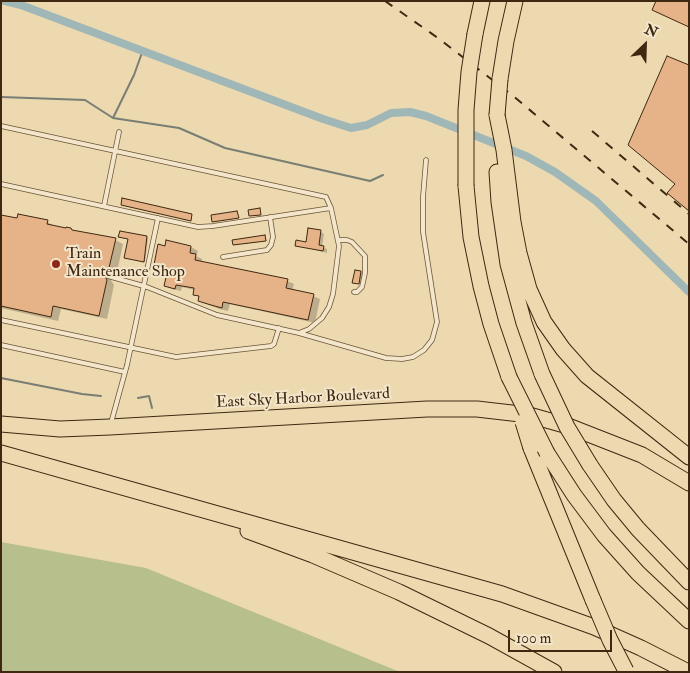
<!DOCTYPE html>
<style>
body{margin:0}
#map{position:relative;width:690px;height:673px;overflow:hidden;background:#edd9af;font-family:"IM FELL Double Pica",serif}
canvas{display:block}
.frame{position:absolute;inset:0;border:2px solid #3e2812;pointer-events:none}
.north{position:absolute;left:620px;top:20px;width:50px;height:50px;-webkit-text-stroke:4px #f3e6cb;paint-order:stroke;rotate:24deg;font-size:14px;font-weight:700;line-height:20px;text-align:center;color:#3e2812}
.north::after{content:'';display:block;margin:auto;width:18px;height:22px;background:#3e2812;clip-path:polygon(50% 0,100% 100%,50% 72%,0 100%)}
.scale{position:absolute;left:508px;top:630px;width:104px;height:22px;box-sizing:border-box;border:2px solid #3e2812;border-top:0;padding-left:6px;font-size:15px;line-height:18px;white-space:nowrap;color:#3e2812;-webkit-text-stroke:4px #f3e6cb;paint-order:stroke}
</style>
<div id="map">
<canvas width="690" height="673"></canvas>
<div class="frame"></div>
<div class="north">N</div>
<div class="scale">100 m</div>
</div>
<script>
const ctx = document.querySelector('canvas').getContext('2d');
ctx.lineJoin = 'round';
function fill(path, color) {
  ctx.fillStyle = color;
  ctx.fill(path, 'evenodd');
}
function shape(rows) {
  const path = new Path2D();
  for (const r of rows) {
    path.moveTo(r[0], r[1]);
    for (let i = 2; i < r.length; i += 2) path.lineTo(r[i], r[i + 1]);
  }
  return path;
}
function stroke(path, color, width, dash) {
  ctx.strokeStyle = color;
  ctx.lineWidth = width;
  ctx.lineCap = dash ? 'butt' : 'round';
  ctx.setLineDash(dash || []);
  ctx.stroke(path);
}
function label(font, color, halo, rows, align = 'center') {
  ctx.font = font + ' "IM FELL Double Pica",serif';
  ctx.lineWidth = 4;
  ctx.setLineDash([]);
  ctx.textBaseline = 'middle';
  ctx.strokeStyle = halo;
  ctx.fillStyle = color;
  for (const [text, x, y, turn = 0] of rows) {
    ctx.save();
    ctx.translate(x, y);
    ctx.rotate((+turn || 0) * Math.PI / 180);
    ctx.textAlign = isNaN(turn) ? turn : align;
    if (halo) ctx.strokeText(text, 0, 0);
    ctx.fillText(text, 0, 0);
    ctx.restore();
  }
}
const green = shape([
 [1,542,146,568,400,672,1,672]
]);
const shadow = shape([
 [1,216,18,220,47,222,55,226,115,240,123,244,116,277,111,280,114,285,107,319,61,309,58,321,1,308],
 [321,232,324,234,322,247,327,249,327,253,297,245,307,243],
 [265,237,267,241,234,245],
 [146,238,148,238,145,262,125,258],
 [167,242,191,247,198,251,196,256,202,259,202,262,287,281,294,284,292,291,313,296,320,299,315,323,230,304,228,311,219,309,199,301,200,297,194,294,195,290,182,287,181,291,172,289,165,286,167,275,154,269,166,247],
 [361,272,364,274,362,285,353,282]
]);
const stream = shape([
 [1,97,85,100,113,118,179,128,225,148,370,181,383,175],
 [113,118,134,75,143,50],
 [1,378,82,394,101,396],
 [138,398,149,396,152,408]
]);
const canal = shape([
 [5,1,21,5,323,119,351,128,367,125,391,113,410,112,426,116,526,156,555,172,596,201,689,292]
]);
const building = shape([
 [656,1,689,1,689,27,652,10,656,1],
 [667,56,689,65,689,211,667,193,675,184,628,145,667,56],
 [122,198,192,214,191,221,121,205,122,198],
 [260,208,261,215,249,216,248,210,260,208],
 [237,211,239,218,212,222,211,215,237,211],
 [18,214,48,220,47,224,66,228,66,227,71,228,72,230,116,238,108,272,104,275,107,280,99,316,53,306,51,317,1,306,1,215,17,218,18,214],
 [308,228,321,230,319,245,324,246,323,251,295,246,296,240,306,242,308,228],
 [120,231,147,236,144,262,124,258,128,239,118,237,120,231],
 [265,235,266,241,233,245,232,240,265,235],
 [166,240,191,246,190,253,196,254,195,260,288,279,286,288,314,294,308,320,223,302,222,308,211,305,198,301,199,296,193,295,194,288,176,285,175,289,164,286,167,273,153,270,158,244,165,246,166,240],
 [355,270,361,271,359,284,352,283,355,270]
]);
const service = shape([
 [1,126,326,197,331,208,339,246,333,294,329,307,322,318,309,329,299,333],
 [1,184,198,227,213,226,331,208],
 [104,206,119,132],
 [338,240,347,240,352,242,365,256,365,273,362,287,357,292,354,292],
 [223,257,267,250,271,245,273,237,270,217],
 [108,276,147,287,217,315,299,333,386,358,402,359,413,357,424,350,432,340,437,322,423,232,423,197,426,160],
 [1,320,176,357,271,346,274,344,279,328],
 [1,345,125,372],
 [111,423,127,365,158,218]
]);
const motorway = shape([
 [475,34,482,1],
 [500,79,506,41,515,1],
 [497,115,504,150,513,222,519,253,529,289,544,322,563,349,587,376,689,457],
 [497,172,499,202,508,264,524,323,542,374],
 [466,186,471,237,481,286,491,324,509,377],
 [1,424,60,429,110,427,427,409,477,409,529,415,568,426,642,455,689,483],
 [531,448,593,600],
 [1,453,502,594,594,627,641,648,688,672],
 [547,453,574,495,604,535,638,573,689,621],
 [590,465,614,500,638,529,689,582],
 [248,531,313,555,399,592,489,636,554,672]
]);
const rail = shape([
 [385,1,438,38,512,95,689,244],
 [592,131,689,214]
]);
const motorwayBridge = shape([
 [497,115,500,79],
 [466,186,466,110,469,72,475,34],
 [542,374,567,427,590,465],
 [509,377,547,453],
 [523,422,531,448],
 [593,600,610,640,626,671]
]);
const markers = [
 [56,264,5,"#8f2418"]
];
const poiNames = [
 ["Train",66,255],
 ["Maintenance Shop",66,273]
];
const streetNames = [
 ["East Sky Harbor Boulevard",303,399,-3]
];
fill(green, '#b7bf8c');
fill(shadow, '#0003');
stroke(stream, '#797e75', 2);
stroke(canal, '#a0b7b7', 8);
fill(building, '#e6b287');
stroke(building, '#3e2812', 1);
stroke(service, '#6a5439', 5.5);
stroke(motorway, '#3e2812', 17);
stroke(service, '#f3e6cb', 4);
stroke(motorway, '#edd9af', 15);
stroke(rail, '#3e2812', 2, [9, 9]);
stroke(motorwayBridge, '#3e2812', 17, []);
stroke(motorwayBridge, '#edd9af', 15);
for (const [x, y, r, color] of markers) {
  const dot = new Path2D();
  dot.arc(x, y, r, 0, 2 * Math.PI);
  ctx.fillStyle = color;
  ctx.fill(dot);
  stroke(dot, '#f3e6cb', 2);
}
label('16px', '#3e2812', '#f3e6cb', poiNames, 'left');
label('16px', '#3e2812', '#f3e6cb', streetNames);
</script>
